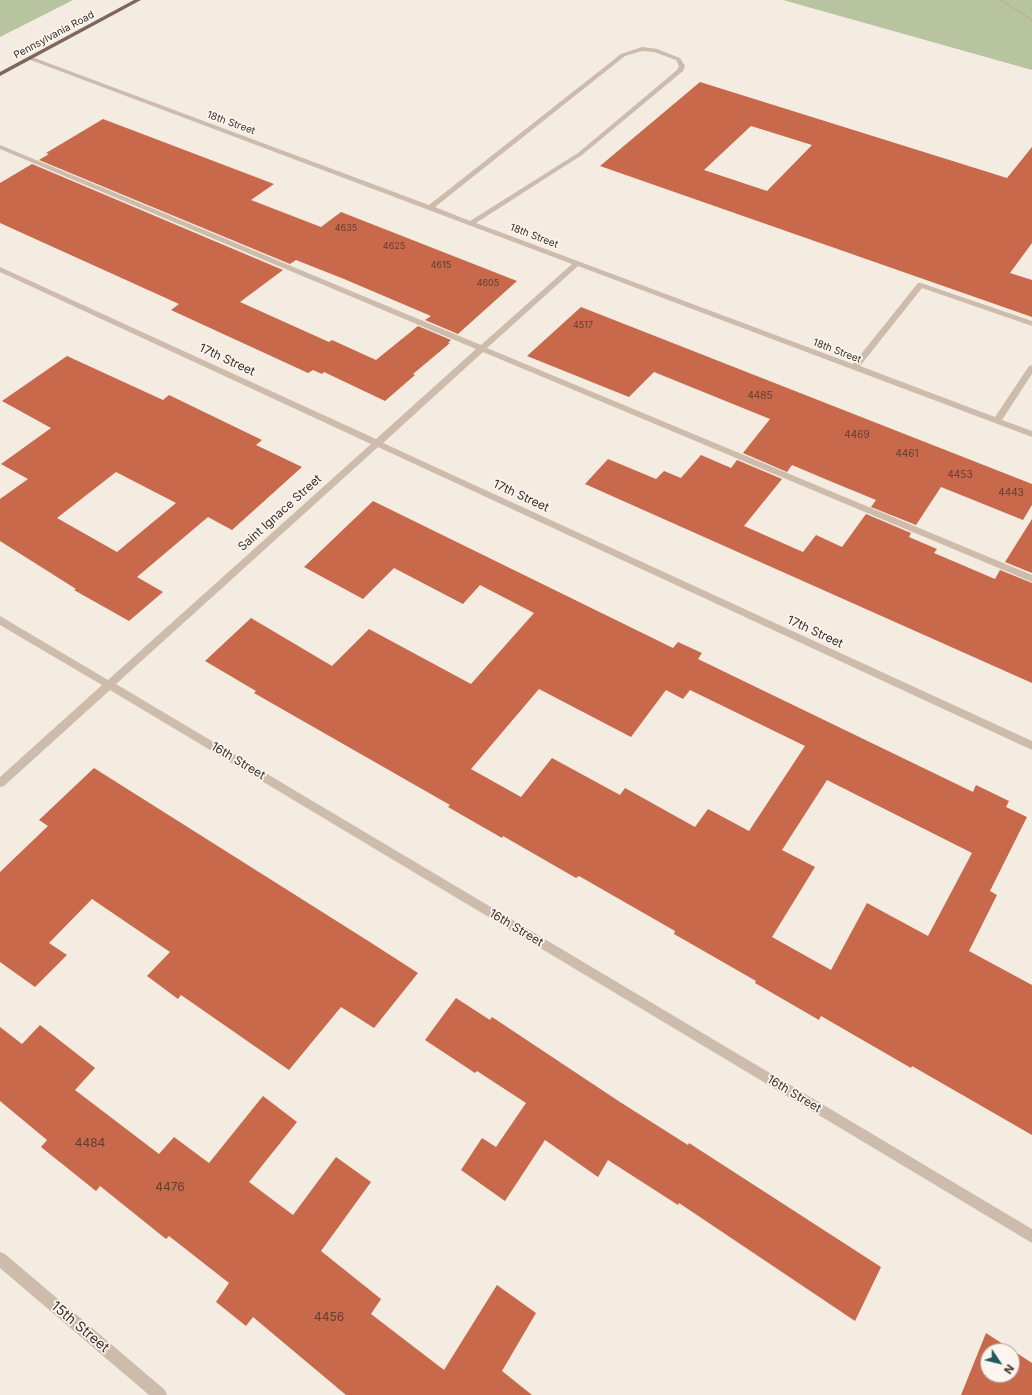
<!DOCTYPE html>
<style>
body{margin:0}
#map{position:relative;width:1032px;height:1395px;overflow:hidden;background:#f4ebe1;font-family:Inter,sans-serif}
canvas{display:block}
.north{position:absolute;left:980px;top:1343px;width:40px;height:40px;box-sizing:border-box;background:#fbf5ee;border:1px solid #aea6a0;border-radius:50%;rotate:125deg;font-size:11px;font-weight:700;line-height:16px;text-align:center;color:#3b302b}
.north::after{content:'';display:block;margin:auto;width:14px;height:18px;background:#1f5a5e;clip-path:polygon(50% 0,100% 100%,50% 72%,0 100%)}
</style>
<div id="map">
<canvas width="1032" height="1395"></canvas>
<div class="north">N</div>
</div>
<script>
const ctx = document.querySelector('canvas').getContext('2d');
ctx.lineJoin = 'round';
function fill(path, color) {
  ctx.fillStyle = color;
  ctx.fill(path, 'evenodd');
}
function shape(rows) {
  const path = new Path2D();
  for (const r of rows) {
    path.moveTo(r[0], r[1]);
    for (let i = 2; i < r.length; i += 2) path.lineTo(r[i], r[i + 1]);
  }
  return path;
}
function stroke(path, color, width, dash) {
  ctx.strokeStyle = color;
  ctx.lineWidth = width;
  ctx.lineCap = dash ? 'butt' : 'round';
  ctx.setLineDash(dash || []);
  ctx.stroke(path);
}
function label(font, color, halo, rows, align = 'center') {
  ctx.font = font + ' Inter,sans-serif';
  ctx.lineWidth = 3.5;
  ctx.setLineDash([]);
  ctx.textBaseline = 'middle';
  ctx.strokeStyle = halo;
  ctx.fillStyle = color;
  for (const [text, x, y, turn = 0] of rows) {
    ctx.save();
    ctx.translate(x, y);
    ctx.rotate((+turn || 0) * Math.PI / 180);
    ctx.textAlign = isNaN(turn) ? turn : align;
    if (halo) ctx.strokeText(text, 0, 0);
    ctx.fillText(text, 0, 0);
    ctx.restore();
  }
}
const green = shape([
 [0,0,73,0,0,37],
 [783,0,1032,0,1032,70]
]);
const building = shape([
 [700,82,1007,178,1032,147,1032,243,1010,273,1032,280,1032,317,600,166],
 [751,126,812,145,767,191,704,170],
 [103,119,274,184,251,200,321,227,341,212,517,281,458,334,425,320,431,316,344,279,296,260,290,264,39,160,49,154,46,153],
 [32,164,283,270,240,302,329,342,332,340,376,360,418,326,451,340,448,343,450,343,413,374,415,375,385,401,324,372,322,374,313,370,308,373,171,310,179,304,0,223,0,183],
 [581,307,1032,484,1032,505,1023,520,941,487,916,525,871,507,876,500,825,479,792,465,787,472,743,453,770,419,654,372,629,397,527,356],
 [67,356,163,400,169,395,262,440,256,445,302,467,232,530,208,517,137,577,163,592,129,621,74,590,76,589,0,541,0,499,28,479,1,464,51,428,2,401],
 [116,472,176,503,117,552,57,518],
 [701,455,731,468,737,460,782,479,744,526,803,552,816,535,842,547,866,514,911,533,909,537,937,549,934,553,995,579,1000,570,1032,583,1032,683,585,484,608,459,656,479,664,471,681,478],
 [373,501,673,648,678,642,702,653,698,659,973,792,976,785,1009,801,1006,807,1027,817,990,891,997,895,969,951,1032,985,1032,1135,912,1066,911,1068,821,1016,819,1020,755,983,756,981,674,934,675,931,579,876,576,878,503,836,502,838,448,807,450,805,254,693,256,691,205,661,251,618,332,666,369,629,471,684,534,613,480,585,463,604,394,568,363,599,304,567],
 [539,689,631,737,666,690,683,699,690,690,805,746,749,831,708,809,695,827,625,788,620,795,552,758,521,797,471,769],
 [827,780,972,853,928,936,867,903,831,970,772,937,815,867,782,850],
 [1032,519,1032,573,1005,562],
 [94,768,373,944,418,973,374,1028,341,1007,289,1070,181,995,178,999,147,976,170,952,92,899,49,943,67,955,35,987,0,962,0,872,48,826,39,820],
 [456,998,490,1020,492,1017,620,1102,688,1145,689,1143,881,1267,855,1321,679,1203,678,1205,608,1160,598,1177,545,1140,505,1201,461,1170,482,1138,496,1147,526,1103,477,1071,475,1073,425,1040],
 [40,1025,95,1068,75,1090,159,1154,174,1137,209,1163,263,1096,297,1122,249,1182,293,1215,336,1157,371,1182,321,1251,381,1299,371,1314,444,1370,497,1285,536,1313,502,1371,532,1395,346,1395,253,1317,246,1326,216,1302,229,1283,169,1236,166,1239,100,1186,96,1191,41,1147,47,1140,0,1101,0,1027,22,1044],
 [986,1333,1032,1363,1032,1395,961,1395],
 [988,1351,1012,1351,1012,1375,988,1375]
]);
const path = shape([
 [1001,0,1032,20]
]);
const minor = shape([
 [642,47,657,49,680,58,685,66,683,71,582,155,476,223,853,364,918,283,921,283,1032,321,1032,326,922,288,860,366,995,417,1029,366,1032,365,1032,374,1002,420,1032,431,1032,437,578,266,487,348,1032,575,1032,582,483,352,383,443,1032,741,1032,750,378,447,116,684,1032,1229,1032,1243,110,690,4,786,0,787,0,777,102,685,0,625,0,616,108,680,371,444,0,272,0,267,376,439,476,349,0,149,0,145,481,345,572,264,28,59,28,57,32,57,429,205,621,54,642,47],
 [642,51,654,52,676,60,679,66,677,70,578,153,470,221,435,207,625,56,642,51],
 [0,1252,5,1254,165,1390,167,1395,149,1395,0,1268,0,1252]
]);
const major = shape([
 [134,0,141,0,0,76,0,72,134,0]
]);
const farNumbernames = [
 ["4635",346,228],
 ["4625",394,246],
 ["4615",441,265],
 ["4605",488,283],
 ["4517",583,325]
];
const farStreetnames = [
 ["Pennsylvania Road",54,35,-28],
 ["18th Street",231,123,20],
 ["18th Street",534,236,21],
 ["18th Street",837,351,21]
];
const numberNames = [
 ["4485",760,396],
 ["4469",857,435],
 ["4461",907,454],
 ["4453",960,475],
 ["4443",1011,493]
];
const streetNames = [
 ["17th Street",227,360,25],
 ["17th Street",521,496,25],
 ["Saint Ignace Street",280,513,-42],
 ["17th Street",815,632,25],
 ["16th Street",238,761,31],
 ["16th Street",516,928,31],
 ["16th Street",794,1094,31]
];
const nearNumbernames = [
 ["4484",90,1143],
 ["4476",170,1187],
 ["4456",329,1317]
];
const nearStreetnames = [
 ["15th Street",80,1327,40]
];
fill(green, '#b8c4a0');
fill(building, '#c8694b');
stroke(path, '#b9a596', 1.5, [1.5, 1.5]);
fill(minor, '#cdbbac');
fill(major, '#7d675c');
label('9px', '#5e3e33', null, farNumbernames);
label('10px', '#3b302b', '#fbf5ee', farStreetnames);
label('10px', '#5e3e33', null, numberNames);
label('12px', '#3b302b', '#fbf5ee', streetNames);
label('12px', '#5e3e33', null, nearNumbernames);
label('14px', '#3b302b', '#fbf5ee', nearStreetnames);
</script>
